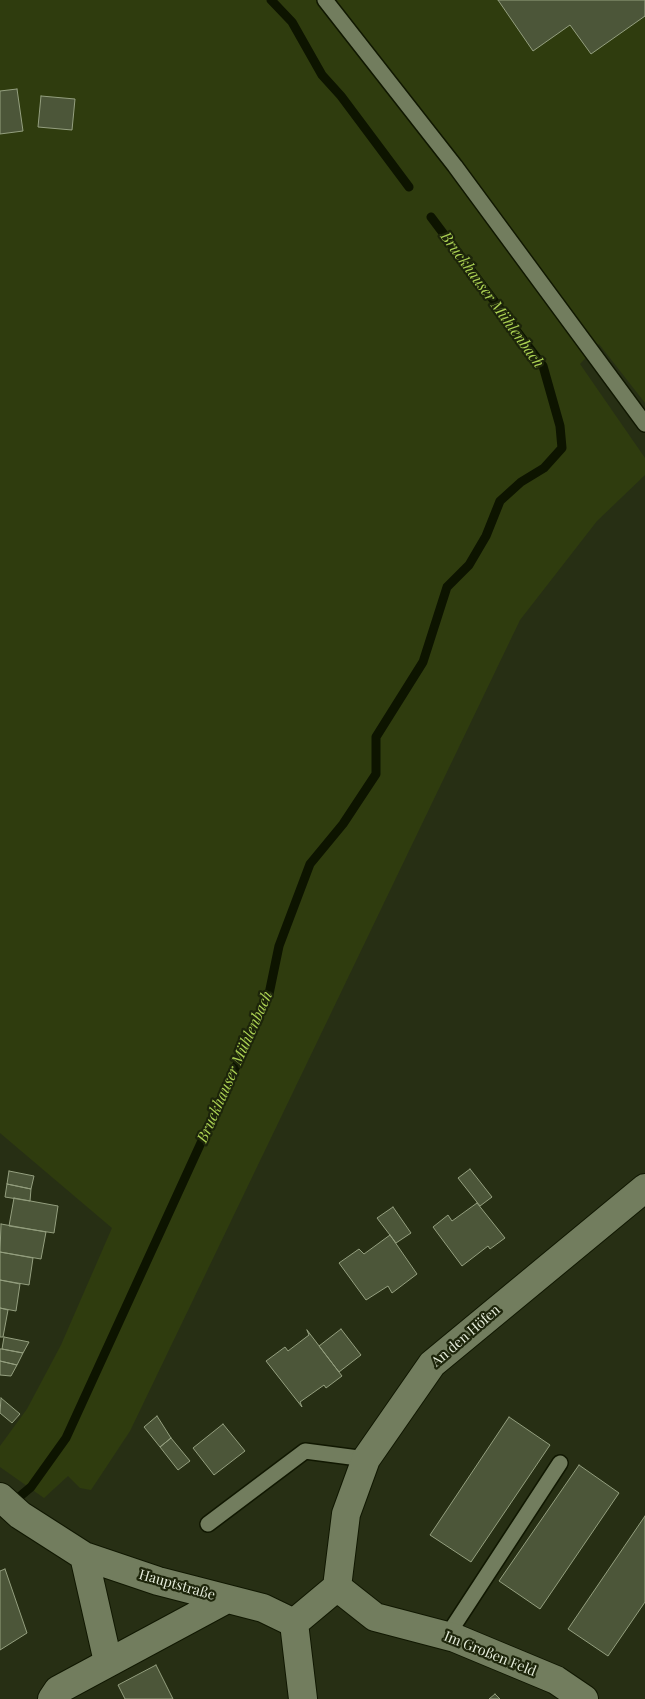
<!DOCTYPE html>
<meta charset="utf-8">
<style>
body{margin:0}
canvas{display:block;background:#272f14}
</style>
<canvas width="645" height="1699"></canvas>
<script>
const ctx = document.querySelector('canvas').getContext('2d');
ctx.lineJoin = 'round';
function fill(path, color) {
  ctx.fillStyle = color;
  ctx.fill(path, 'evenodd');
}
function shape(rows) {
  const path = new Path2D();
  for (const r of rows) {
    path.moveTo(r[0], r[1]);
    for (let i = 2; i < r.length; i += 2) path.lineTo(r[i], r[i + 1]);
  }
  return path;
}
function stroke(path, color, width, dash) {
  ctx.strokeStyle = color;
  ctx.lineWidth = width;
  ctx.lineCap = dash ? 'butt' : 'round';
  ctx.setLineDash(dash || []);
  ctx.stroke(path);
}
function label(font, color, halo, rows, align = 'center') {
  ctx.font = font + ' "Playfair Display",serif';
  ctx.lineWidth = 4.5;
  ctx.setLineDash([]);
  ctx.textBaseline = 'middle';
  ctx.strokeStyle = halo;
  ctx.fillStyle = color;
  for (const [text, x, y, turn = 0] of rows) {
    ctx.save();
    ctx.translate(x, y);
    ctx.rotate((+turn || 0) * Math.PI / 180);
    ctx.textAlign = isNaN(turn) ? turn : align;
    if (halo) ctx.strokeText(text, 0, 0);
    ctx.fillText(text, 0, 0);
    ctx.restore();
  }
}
const green = shape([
 [0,0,645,0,645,403,599,344,580,364,645,458,645,475,597,521,520,620,130,1431,91,1490,80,1488,68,1476,44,1498,0,1467,0,1446,27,1409,61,1345,112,1228,0,1133]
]);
const stream = shape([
 [271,0,292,22,322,75,341,96,409,187],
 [12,1503,31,1487,66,1438,269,994,279,946,310,864,343,824,376,774,376,737,423,662,447,587,469,565,486,536,500,501,521,482,544,468,562,448,560,426,543,366,431,217]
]);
const building = shape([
 [498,0,645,0,645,16,591,54,570,25,533,51,498,0],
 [17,89,23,131,0,134,0,91,17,89],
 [41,96,75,99,72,130,38,127,41,96],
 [470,1169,492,1197,480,1206,458,1178,470,1169],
 [9,1171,34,1176,31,1189,7,1184,9,1171],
 [7,1184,31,1189,30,1201,5,1197,7,1184],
 [14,1198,58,1206,54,1233,9,1226,14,1198],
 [477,1203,505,1238,490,1249,488,1246,462,1266,433,1227,448,1215,452,1221,477,1203],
 [393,1207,411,1233,396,1243,377,1218,393,1207],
 [1,1224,46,1232,41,1259,0,1252,1,1224],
 [390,1235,417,1274,392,1293,388,1286,366,1300,339,1263,359,1249,364,1254,390,1235],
 [0,1252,33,1258,29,1285,0,1280,0,1252],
 [0,1280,20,1284,16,1311,0,1308,0,1280],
 [0,1308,8,1310,3,1337,0,1337,0,1308],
 [341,1329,361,1355,339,1372,319,1346,341,1329],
 [307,1330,342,1376,326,1388,324,1385,300,1402,302,1407,266,1361,285,1347,288,1351,309,1335,307,1330],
 [4,1337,29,1342,23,1353,2,1349,4,1337],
 [0,1349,2,1349,23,1353,17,1365,0,1361,0,1349],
 [0,1361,17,1365,11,1376,0,1375,0,1361],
 [1,1398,20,1414,12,1423,0,1413,1,1398],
 [157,1416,171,1438,160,1447,144,1427,157,1416],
 [509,1417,550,1445,471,1562,430,1535,509,1417],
 [223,1424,245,1451,214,1475,193,1448,223,1424],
 [171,1438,190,1461,178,1470,160,1447,171,1438],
 [579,1465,619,1493,540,1609,499,1581,579,1465],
 [645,1516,645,1602,608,1656,568,1629,645,1516],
 [5,1569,27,1633,0,1650,0,1571,5,1569],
 [156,1665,173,1699,125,1699,118,1685,156,1665],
 [495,1694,500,1699,489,1699,495,1694]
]);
const lane = shape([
 [325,0,455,166,645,424],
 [208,1524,305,1451,366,1459],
 [447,1636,560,1463]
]);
const street = shape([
 [0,1497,20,1515,84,1556,158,1581,263,1608,294,1623],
 [84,1556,108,1662],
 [337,1587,346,1514,366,1459,432,1364,645,1188],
 [337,1587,375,1617,455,1638,556,1680,584,1699],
 [294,1623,303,1699],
 [294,1623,337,1587],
 [52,1699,58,1690,227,1599]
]);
const streetNames = [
 ["An den Höfen",466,1336,-41],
 ["Hauptstraße",177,1585,16],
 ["Im Großen Feld",490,1654,22]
];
const waterNames = [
 ["Bruckhauser Mühlenbach",492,300,54],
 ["Bruckhauser Mühlenbach",235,1067,-66]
];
fill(green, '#2f3c0e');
stroke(stream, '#0d1400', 9);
fill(building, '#4c5639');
stroke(building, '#949f7f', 1);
stroke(lane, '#101700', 18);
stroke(street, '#101700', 30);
stroke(lane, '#727d5e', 15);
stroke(street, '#727d5e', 28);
label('14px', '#e6eddc', '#1d250a', streetNames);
label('italic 15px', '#acd253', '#1d250a', waterNames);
</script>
